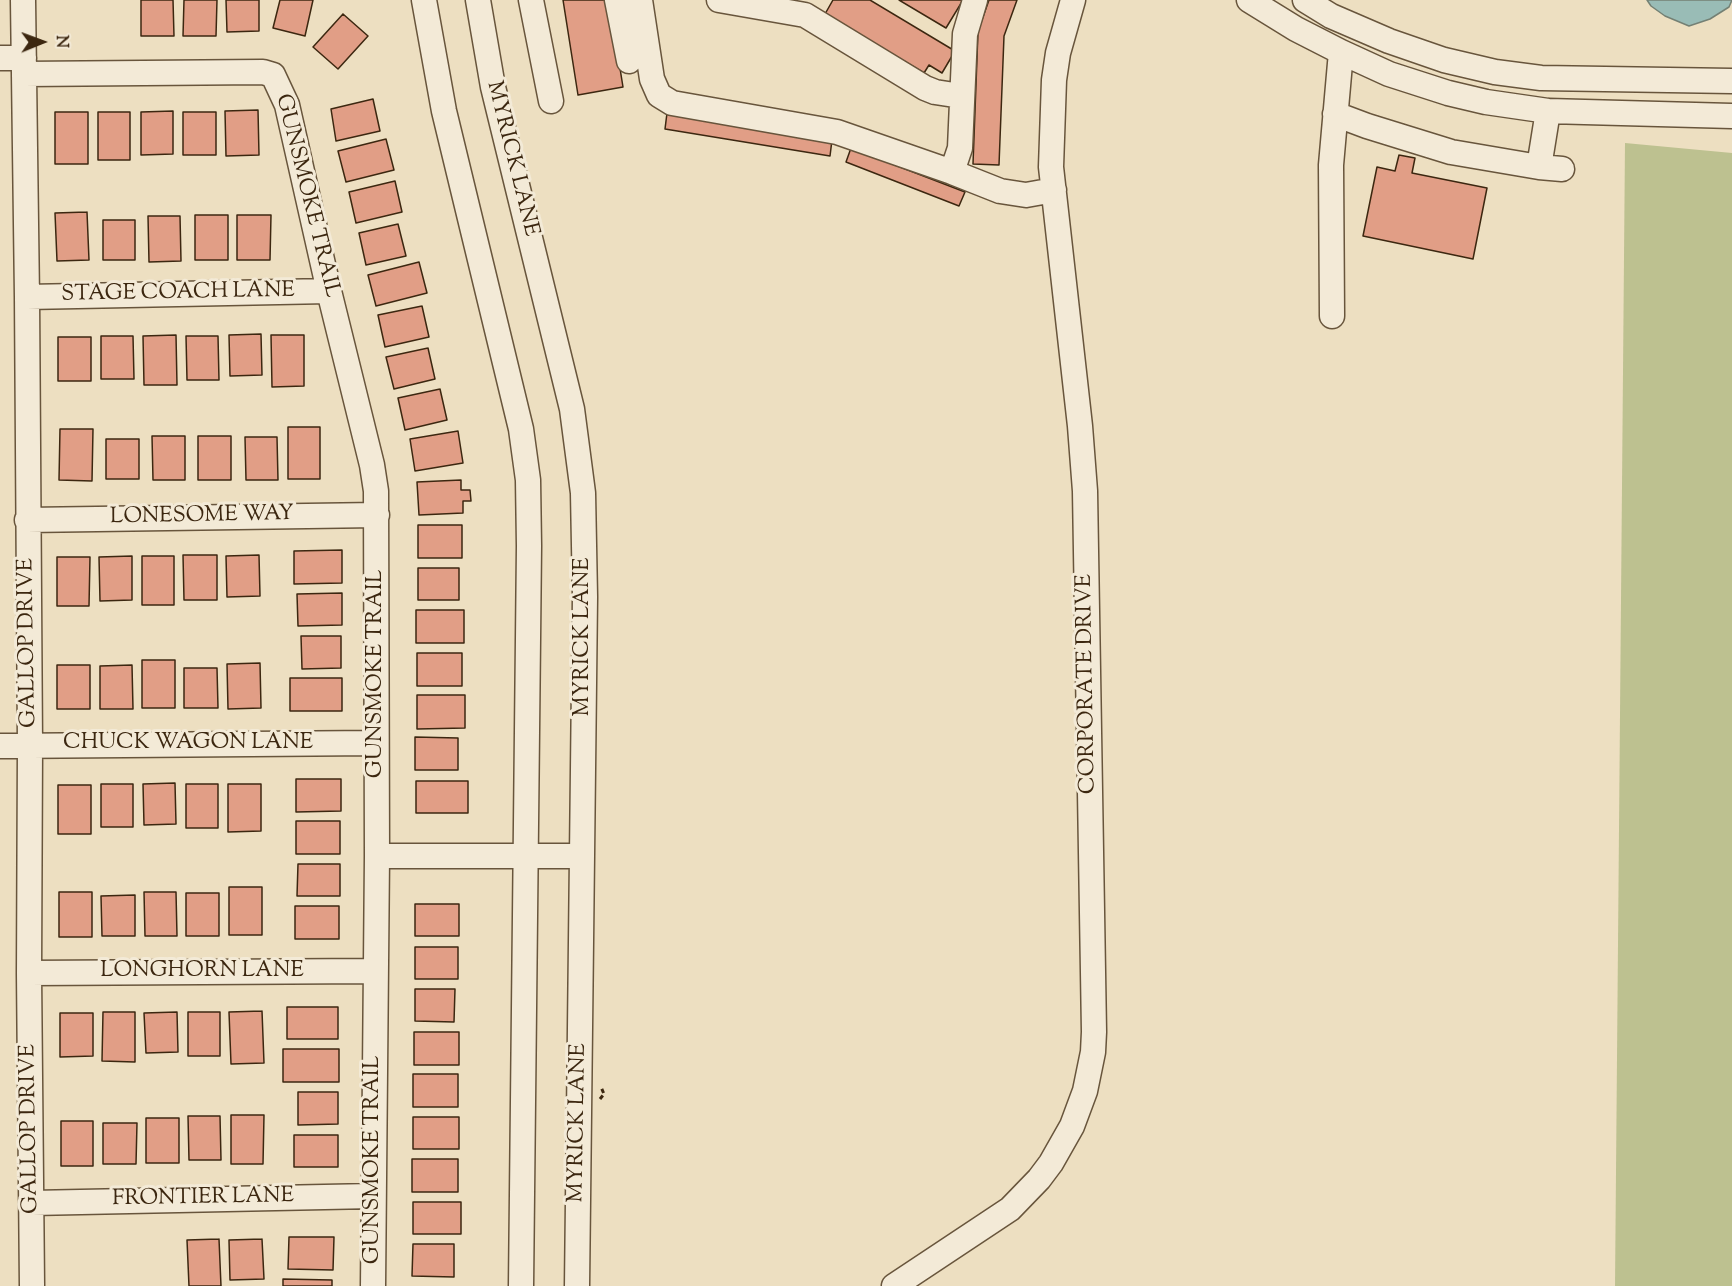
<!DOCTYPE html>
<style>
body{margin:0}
#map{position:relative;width:1732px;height:1286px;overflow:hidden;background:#eddfc1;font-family:"Sorts Mill Goudy",serif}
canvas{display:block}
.north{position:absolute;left:12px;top:12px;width:60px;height:60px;-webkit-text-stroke:4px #f3ead7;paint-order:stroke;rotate:89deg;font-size:16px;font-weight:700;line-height:24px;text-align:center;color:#3c2710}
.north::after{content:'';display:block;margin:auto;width:21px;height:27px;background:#3c2710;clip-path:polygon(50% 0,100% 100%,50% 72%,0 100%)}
</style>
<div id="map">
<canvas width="1732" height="1286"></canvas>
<div class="north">N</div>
</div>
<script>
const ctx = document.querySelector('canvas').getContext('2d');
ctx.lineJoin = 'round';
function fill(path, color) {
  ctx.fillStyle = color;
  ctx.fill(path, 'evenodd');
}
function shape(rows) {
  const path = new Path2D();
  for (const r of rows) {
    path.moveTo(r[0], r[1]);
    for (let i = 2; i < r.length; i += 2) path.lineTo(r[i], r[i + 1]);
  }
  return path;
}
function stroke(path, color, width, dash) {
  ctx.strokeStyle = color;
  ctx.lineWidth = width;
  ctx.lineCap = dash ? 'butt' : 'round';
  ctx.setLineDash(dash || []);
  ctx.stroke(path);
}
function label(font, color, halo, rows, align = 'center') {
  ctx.font = font + ' "Sorts Mill Goudy",serif';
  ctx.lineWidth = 6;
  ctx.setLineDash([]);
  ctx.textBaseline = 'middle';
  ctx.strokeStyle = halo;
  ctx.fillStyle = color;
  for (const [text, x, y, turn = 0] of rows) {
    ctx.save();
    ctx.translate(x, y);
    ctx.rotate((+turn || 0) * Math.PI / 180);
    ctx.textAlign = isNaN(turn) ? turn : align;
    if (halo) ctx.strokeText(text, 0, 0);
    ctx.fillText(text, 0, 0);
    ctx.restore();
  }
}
const green = shape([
 [1625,143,1732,153,1732,1286,1615,1286]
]);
const water = shape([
 [1647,0,1732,0,1729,7,1710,19,1689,26,1665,16,1651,6,1647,0]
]);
const building = shape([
 [141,0,173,0,174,36,141,36,141,0],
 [184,0,217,0,216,36,183,36,184,0],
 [226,0,259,0,259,31,227,32,226,0],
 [280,0,313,0,305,36,273,28,280,0],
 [563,0,609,0,623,87,578,95,563,0],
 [833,0,870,0,955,51,942,73,929,65,924,73,825,14,833,0],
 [899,0,963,0,946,28,899,0],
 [989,0,1017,0,1004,36,999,165,973,164,978,31,989,0],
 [343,14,368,36,338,69,313,47,343,14],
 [373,99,380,131,336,141,331,109,373,99],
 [258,110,259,155,226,156,225,111,258,110],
 [173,111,173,154,141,155,141,112,173,111],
 [55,112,88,112,88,164,55,164,55,112],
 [98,112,130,112,130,160,98,160,98,112],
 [183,112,216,112,216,155,183,155,183,112],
 [667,113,832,140,830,156,665,129,667,113],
 [386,139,394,170,346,182,338,151,386,139],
 [851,148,965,192,959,206,846,162,851,148],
 [1399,155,1415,158,1412,173,1487,188,1473,259,1363,236,1377,167,1395,171,1399,155],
 [395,181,402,212,356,223,349,192,395,181],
 [87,212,89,260,57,261,55,213,87,212],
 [195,215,228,215,228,260,195,260,195,215],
 [237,215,271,215,270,260,237,260,237,215],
 [148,216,180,216,181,261,149,262,148,216],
 [103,220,135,220,135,260,103,260,103,220],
 [398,224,406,256,366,265,359,233,398,224],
 [419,262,427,293,376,306,368,275,419,262],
 [422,306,429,337,385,347,378,315,422,306],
 [261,334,262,375,230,376,229,335,261,334],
 [176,335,177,385,144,385,143,336,176,335],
 [271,335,304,335,304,386,272,387,271,335],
 [101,336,133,336,134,379,101,379,101,336],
 [186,336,218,336,219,380,187,380,186,336],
 [58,337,91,337,91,381,58,381,58,337],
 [428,348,435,379,394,389,386,357,428,348],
 [440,389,447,420,405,430,398,398,440,389],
 [288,427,320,427,320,479,288,479,288,427],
 [60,429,93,429,92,481,59,480,60,429],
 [458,431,463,463,415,471,410,439,458,431],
 [152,436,185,436,185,480,153,480,152,436],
 [198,436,231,436,231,480,198,480,198,436],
 [245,437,277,437,278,480,246,480,245,437],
 [106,439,139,439,139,479,106,479,106,439],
 [461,480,461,490,470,490,471,501,463,501,463,513,419,515,417,482,461,480],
 [418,525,462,525,462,558,418,558,418,525],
 [342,550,342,583,294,584,294,551,342,550],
 [183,555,217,555,217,600,184,600,183,555],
 [259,555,260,596,227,597,226,556,259,555],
 [132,556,132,600,100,601,99,557,132,556],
 [142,556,174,556,174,605,142,605,142,556],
 [57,557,90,557,89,606,57,606,57,557],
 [418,568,459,568,459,600,418,600,418,568],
 [342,593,342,625,298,626,297,594,342,593],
 [416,610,464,610,464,643,416,643,416,610],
 [301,636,341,636,341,668,302,669,301,636],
 [417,653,462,653,462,686,417,686,417,653],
 [142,660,175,660,175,708,142,708,142,660],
 [260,663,261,708,228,709,227,664,260,663],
 [57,665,90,665,90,709,57,709,57,665],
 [132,665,133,709,100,709,100,666,132,665],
 [184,668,217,668,218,708,184,708,184,668],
 [290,678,342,678,342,711,290,711,290,678],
 [417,695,465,695,465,728,417,729,417,695],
 [415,737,458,738,458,770,415,770,415,737],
 [296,779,341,779,341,811,296,812,296,779],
 [416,781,468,781,468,813,416,813,416,781],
 [175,783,176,824,144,825,143,784,175,783],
 [101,784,133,784,133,827,101,827,101,784],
 [186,784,218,784,218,828,186,828,186,784],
 [228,784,261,784,261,831,228,832,228,784],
 [58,785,91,785,91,834,58,834,58,785],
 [296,821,340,821,340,854,296,854,296,821],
 [298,864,340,864,340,896,297,896,298,864],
 [229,887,262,887,262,935,229,935,229,887],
 [59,892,92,892,92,937,59,937,59,892],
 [144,892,176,892,177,936,145,936,144,892],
 [186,893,219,893,219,936,186,936,186,893],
 [135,895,135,936,102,936,101,896,135,895],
 [415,904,459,904,459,936,415,936,415,904],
 [295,906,339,906,339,939,295,939,295,906],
 [415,947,458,947,458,979,415,979,415,947],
 [415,989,455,989,454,1022,415,1021,415,989],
 [287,1007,338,1007,338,1039,287,1039,287,1007],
 [262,1011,264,1063,231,1064,229,1012,262,1011],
 [103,1012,135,1012,135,1062,102,1061,103,1012],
 [177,1012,178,1052,146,1053,144,1013,177,1012],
 [188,1012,220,1012,220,1056,188,1056,188,1012],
 [60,1013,93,1013,93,1056,60,1057,60,1013],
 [414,1032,459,1032,459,1065,414,1065,414,1032],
 [283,1049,339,1049,339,1082,283,1082,283,1049],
 [413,1074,458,1074,458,1107,413,1107,413,1074],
 [298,1092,338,1092,338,1124,298,1125,298,1092],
 [231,1115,264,1115,263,1164,231,1164,231,1115],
 [188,1116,220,1116,221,1160,189,1160,188,1116],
 [413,1117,459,1117,459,1149,413,1149,413,1117],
 [146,1118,179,1118,179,1163,146,1163,146,1118],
 [61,1121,93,1121,93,1166,61,1166,61,1121],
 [103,1123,137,1123,136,1164,103,1164,103,1123],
 [294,1135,338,1135,338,1167,294,1167,294,1135],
 [412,1159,458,1159,458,1192,412,1192,412,1159],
 [413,1202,461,1202,461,1234,413,1234,413,1202],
 [289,1237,334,1237,333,1270,288,1269,289,1237],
 [219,1239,221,1286,189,1286,187,1240,219,1239],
 [262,1239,264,1279,230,1280,229,1240,262,1239],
 [413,1244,454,1244,454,1277,412,1276,413,1244],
 [283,1279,332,1280,332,1286,283,1286,283,1279]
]);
const path = shape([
 [600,1099,604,1094,601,1087]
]);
const minor = shape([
 [23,0,27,297,30,746,29,973,32,1286],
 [424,0,444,111,521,429,528,480,529,546,521,1286],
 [478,0,493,87,572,409,583,493,585,597,577,1286],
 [531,0,551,101],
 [617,0,629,61],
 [640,0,652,79,659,95,672,103,837,132,952,172,1000,191,1026,195,1054,190],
 [719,0,805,15,925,88,935,92,961,96],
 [1249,0,1296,29,1341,52,1389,74,1448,93,1486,102,1548,111,1732,116],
 [1305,0,1331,16,1389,41,1444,60,1495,72,1541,78,1732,81],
 [0,58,24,58],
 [24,74,263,72,273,75,287,105,329,291,372,465,376,491,377,856,373,1286],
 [1548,111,1539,167,1562,169],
 [1335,114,1367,126,1451,152,1539,167],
 [952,172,960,148,965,34,975,0],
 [27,297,329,291],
 [1332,316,1331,165,1341,52],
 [27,520,377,515],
 [0,746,376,743],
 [377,856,582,856],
 [29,973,375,971],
 [32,1203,373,1196],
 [894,1286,1010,1209,1039,1179,1051,1163,1072,1126,1085,1091,1093,1052,1094,1032,1085,491,1080,426,1051,167,1054,80,1058,53,1073,0]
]);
const streetNames = [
 ["MYRICK LANE",511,159,76],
 ["GUNSMOKE TRAIL",306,196,76],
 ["STAGE COACH LANE",178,294,-1],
 ["LONESOME WAY",202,517,-1],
 ["MYRICK LANE",584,637,-90],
 ["GALLOP DRIVE",29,643,-91],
 ["GUNSMOKE TRAIL",377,674,-90],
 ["CORPORATE DRIVE",1088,684,-91],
 ["CHUCK WAGON LANE",188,744],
 ["LONGHORN LANE",202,972],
 ["MYRICK LANE",579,1123,-89],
 ["GALLOP DRIVE",31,1129,-91],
 ["GUNSMOKE TRAIL",374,1160,-90],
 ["FRONTIER LANE",203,1199,-1]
];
fill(green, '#bdc190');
fill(water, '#99bcb6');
stroke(water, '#748074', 1.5);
fill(building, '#e19e86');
stroke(building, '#3c2710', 1.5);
stroke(minor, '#68553c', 27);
stroke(path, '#3c2710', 3, [4.5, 3]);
stroke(minor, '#f3ead7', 24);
label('22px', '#3c2710', '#f3ead7', streetNames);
</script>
